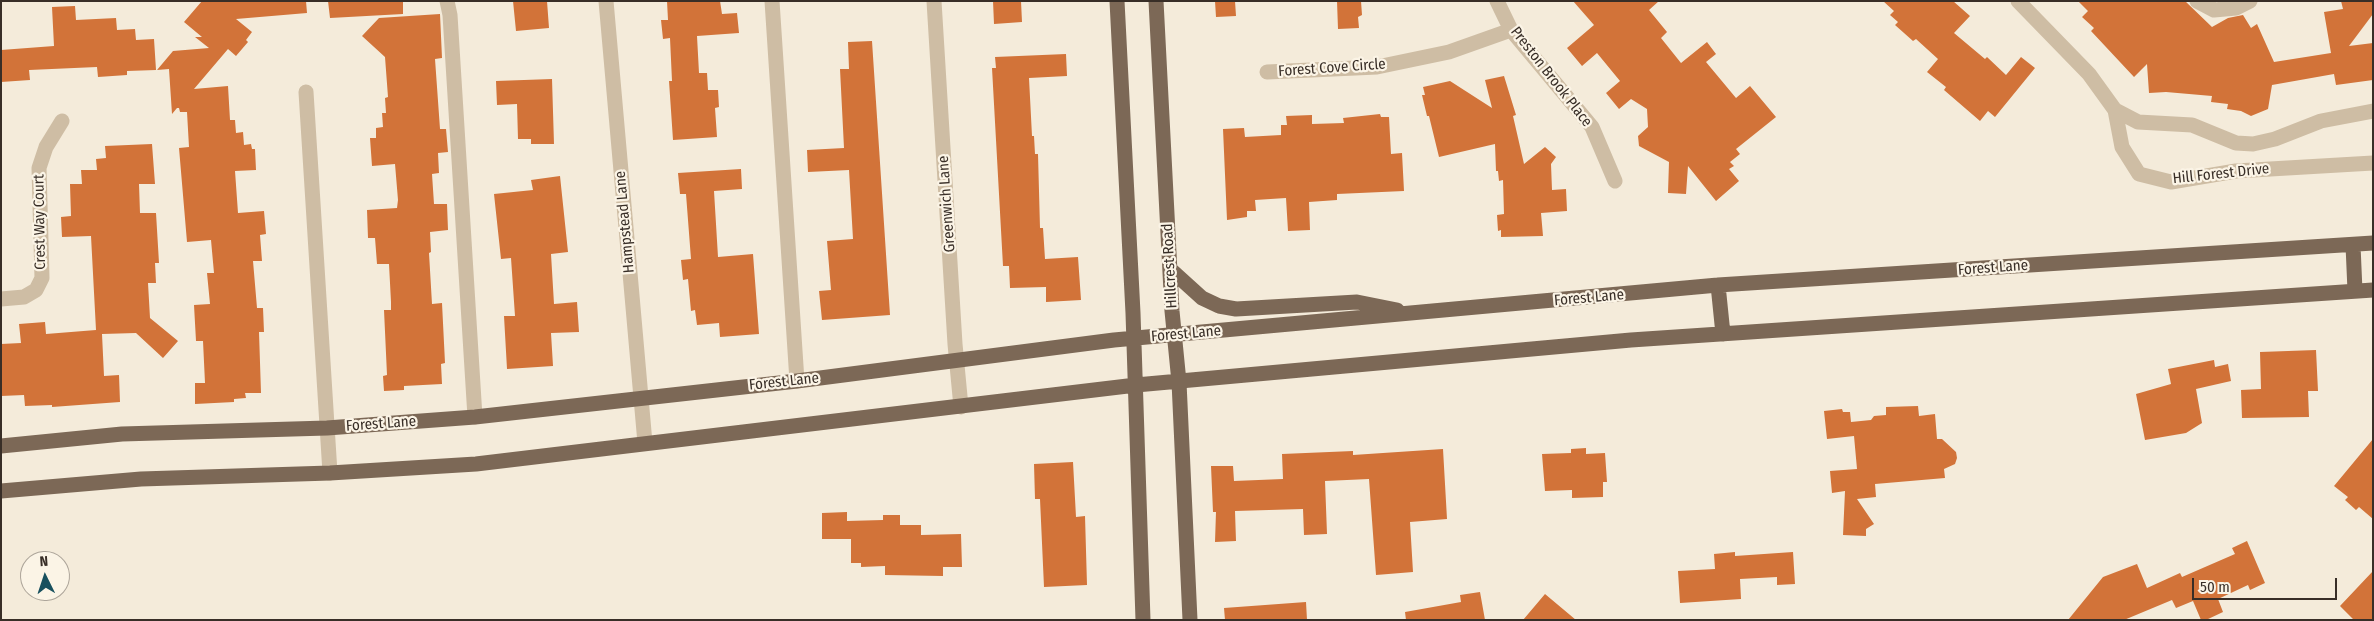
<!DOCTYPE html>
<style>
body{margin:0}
#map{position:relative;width:2374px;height:621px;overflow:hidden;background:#f4ebda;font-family:"Fira Sans Condensed",sans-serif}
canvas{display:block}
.frame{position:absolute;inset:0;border:2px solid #382e27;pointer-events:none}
.north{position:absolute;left:20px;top:551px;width:50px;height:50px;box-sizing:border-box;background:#fbf4e6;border:1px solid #ada59a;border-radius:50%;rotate:356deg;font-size:14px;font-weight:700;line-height:20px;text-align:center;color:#382e27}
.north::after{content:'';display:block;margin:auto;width:18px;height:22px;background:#18505e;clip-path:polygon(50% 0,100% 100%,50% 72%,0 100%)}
.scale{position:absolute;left:2192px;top:578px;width:145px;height:22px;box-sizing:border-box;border:2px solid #382e27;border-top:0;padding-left:6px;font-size:15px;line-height:18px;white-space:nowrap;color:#382e27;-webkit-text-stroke:4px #fbf4e6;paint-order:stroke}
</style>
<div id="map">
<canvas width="2374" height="621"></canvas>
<div class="frame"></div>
<div class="north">N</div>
<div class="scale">50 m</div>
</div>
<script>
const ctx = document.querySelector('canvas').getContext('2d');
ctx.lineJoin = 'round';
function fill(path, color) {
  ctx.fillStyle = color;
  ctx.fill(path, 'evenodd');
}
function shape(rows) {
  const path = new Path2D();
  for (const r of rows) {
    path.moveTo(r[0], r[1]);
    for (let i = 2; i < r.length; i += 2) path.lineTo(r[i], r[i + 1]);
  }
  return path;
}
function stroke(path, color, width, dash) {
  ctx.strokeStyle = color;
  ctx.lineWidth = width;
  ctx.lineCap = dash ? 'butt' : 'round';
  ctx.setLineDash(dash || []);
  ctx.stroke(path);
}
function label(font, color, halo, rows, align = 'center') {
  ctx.font = font + ' "Fira Sans Condensed",sans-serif';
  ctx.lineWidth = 4.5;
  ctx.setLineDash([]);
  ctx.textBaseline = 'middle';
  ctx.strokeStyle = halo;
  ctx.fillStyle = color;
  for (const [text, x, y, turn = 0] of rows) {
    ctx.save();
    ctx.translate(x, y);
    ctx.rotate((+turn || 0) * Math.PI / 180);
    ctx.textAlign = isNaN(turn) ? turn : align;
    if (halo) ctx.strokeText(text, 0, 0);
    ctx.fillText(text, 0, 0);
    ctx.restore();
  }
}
const building = shape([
 [202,1,306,1,307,13,236,19,252,32,246,40,248,42,236,56,228,49,194,89,228,86,230,120,235,120,236,133,243,132,244,145,251,144,252,149,255,149,256,170,235,171,238,213,264,211,266,234,260,235,262,261,253,261,257,308,263,308,264,332,259,332,261,393,245,393,246,398,234,399,234,402,195,404,195,383,205,383,203,341,196,341,194,305,210,304,207,273,214,273,211,240,187,242,179,148,189,147,187,112,180,112,179,108,177,108,172,114,169,69,157,70,173,51,209,48,195,37,202,37,184,22],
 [328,1,403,1,403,14,330,18],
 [513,1,547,1,549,28,516,31],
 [667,1,720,1,722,14,737,13,739,33,697,36,699,73,707,73,708,90,718,90,719,107,715,108,717,137,673,140,669,81,672,81,670,38,663,39,661,20,668,20],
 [993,1,1021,1,1022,22,994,24],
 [1215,1,1235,1,1236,16,1216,17],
 [1337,1,1361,1,1362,15,1358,17,1359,28,1338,29],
 [1573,1,1659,1,1649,10,1667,32,1661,38,1681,63,1707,42,1716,54,1706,62,1736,98,1750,86,1776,117,1736,149,1740,154,1730,162,1734,166,1729,169,1739,181,1716,201,1688,166,1686,194,1668,193,1669,162,1639,146,1638,136,1648,127,1647,109,1631,99,1619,109,1606,93,1620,81,1597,53,1582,66,1567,48,1594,25],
 [1883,1,1953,1,1970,16,1954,33,1985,59,1987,57,2006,75,2021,57,2035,68,1995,117,1988,111,1980,121,1944,90,1946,87,1927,72,1938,59,1916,39,1913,41,1895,25,1898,22,1890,15,1894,11],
 [2078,1,2185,1,2212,27,2228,18,2243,15,2251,28,2257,24,2274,62,2331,53,2324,12,2343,9,2341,1,2373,1,2373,14,2349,46,2373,43,2373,80,2336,85,2334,74,2272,85,2268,109,2251,116,2241,111,2227,109,2228,104,2211,102,2212,96,2166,92,2149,93,2147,64,2134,77,2091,31,2094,28,2082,17,2088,11],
 [75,6,76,20,116,18,117,30,135,29,136,40,154,39,156,70,127,71,127,75,98,77,97,67,29,70,30,80,1,82,1,50,54,46,52,7],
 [440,14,442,58,435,59,440,129,446,129,448,152,438,153,439,173,432,174,434,204,447,204,448,230,430,232,431,252,429,253,432,304,442,303,445,363,441,364,442,384,404,386,404,390,384,391,383,376,387,375,384,310,391,310,391,302,389,264,377,264,375,238,368,238,367,210,397,208,398,200,395,164,372,166,370,138,376,138,376,128,383,127,382,113,386,113,385,98,388,97,385,57,362,36,379,18],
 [872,41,890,315,822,320,819,291,831,290,827,241,853,239,849,170,808,172,807,150,844,148,840,69,849,69,848,42],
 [1066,54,1067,76,1029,78,1032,136,1034,136,1035,154,1038,154,1040,228,1043,228,1045,259,1078,257,1081,300,1046,302,1046,287,1010,288,1009,266,1003,266,992,68,996,68,995,57],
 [1504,76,1516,115,1513,116,1524,164,1545,147,1556,157,1551,164,1552,190,1566,189,1567,211,1541,213,1543,236,1501,237,1501,230,1498,231,1497,215,1504,214,1503,180,1499,181,1498,171,1496,171,1495,144,1439,157,1429,116,1427,116,1422,95,1425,95,1423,87,1450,81,1492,108,1485,80],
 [552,79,554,144,531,144,531,139,518,139,517,104,497,105,496,81],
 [1380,114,1381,117,1389,117,1391,154,1402,153,1404,191,1337,194,1337,200,1309,202,1310,230,1288,231,1286,198,1255,200,1256,211,1247,211,1247,217,1227,220,1223,129,1244,128,1245,137,1281,135,1281,125,1287,125,1286,116,1312,115,1312,124,1344,123,1343,118],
 [152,144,155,184,139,184,140,213,156,213,159,263,155,263,156,283,148,283,150,318,178,341,163,358,136,333,102,334,104,376,119,375,120,402,52,407,52,405,25,406,24,395,1,396,1,344,21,343,19,324,45,322,46,334,96,330,91,236,62,237,61,217,71,216,70,184,82,184,81,170,97,170,96,159,106,158,105,146],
 [741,169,742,189,714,191,718,257,753,254,759,334,720,337,719,323,697,325,695,310,691,311,688,279,683,280,681,260,691,259,686,194,680,194,678,173],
 [560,176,568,252,551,254,554,304,577,302,579,332,551,333,553,366,507,369,504,316,515,316,511,258,501,259,494,194,533,190,531,180],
 [2316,350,2318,391,2308,391,2309,417,2242,418,2241,390,2261,389,2260,352],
 [2214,360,2215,367,2228,364,2231,381,2196,389,2202,423,2186,433,2145,440,2136,394,2171,384,2168,369],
 [1918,406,1919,416,1935,414,1937,439,1942,439,1956,452,1957,458,1955,464,1944,469,1945,478,1875,484,1876,497,1857,499,1874,524,1866,529,1866,536,1843,535,1845,491,1832,493,1830,471,1857,469,1854,436,1827,439,1824,411,1842,409,1843,412,1850,412,1851,422,1871,420,1874,416,1886,415,1886,407],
 [2373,439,2373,519,2359,507,2356,510,2345,500,2348,497,2334,486],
 [1586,448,1586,454,1605,453,1607,482,1603,482,1603,497,1572,498,1572,490,1545,491,1542,454,1571,453,1571,449],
 [1443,449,1447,519,1410,522,1413,572,1376,575,1369,479,1325,481,1327,534,1304,535,1303,509,1235,511,1236,541,1215,542,1216,512,1213,512,1211,466,1233,466,1234,481,1283,479,1282,454,1353,451,1353,455],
 [1073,462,1076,517,1085,516,1087,585,1044,587,1040,499,1035,499,1034,464],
 [847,512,847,521,883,520,883,515,900,515,900,525,921,525,921,535,961,534,962,567,943,567,943,576,885,575,885,566,861,567,861,563,851,563,851,539,822,539,822,513],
 [2247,541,2265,583,2250,590,2248,585,2218,599,2223,612,2206,620,2201,620,2193,601,2176,608,2172,600,2124,620,2068,620,2103,577,2137,564,2147,588,2180,573,2182,577,2235,554,2232,548],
 [1735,552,1735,556,1793,552,1795,584,1777,585,1777,577,1740,579,1741,599,1680,603,1678,571,1715,569,1714,554],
 [2373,571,2373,620,2354,620,2340,606],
 [1480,592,1485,620,1406,620,1405,612,1461,602,1460,595],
 [1545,594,1576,620,1523,620],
 [1306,602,1307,620,1225,620,1224,608]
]);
const minor = shape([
 [447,1,450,15,475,417],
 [606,1,645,443],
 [772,1,797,381],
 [934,1,955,344,961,407],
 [1497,1,1511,30,1592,127,1615,181],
 [2018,1,2089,74,2115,110,2122,147,2139,174,2171,182,2236,171,2373,163],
 [2197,1,2214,10,2236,8,2250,1],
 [1267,72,1377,67,1449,52,1511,30],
 [306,92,330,473],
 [2115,110,2138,122,2192,125,2236,143,2253,144,2275,139,2321,121,2373,111],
 [1,299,24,297,36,290,42,278,39,168,46,147,62,121]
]);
const major = shape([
 [1117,1,1133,313,1143,620],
 [1156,1,1172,311,1179,382,1190,620],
 [2353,245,2355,291],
 [1170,269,1202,298,1219,306,1236,309,1357,302,1397,310],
 [1718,285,1723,334],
 [1,446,122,434,327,428,475,417,797,381,1114,340,1718,285,2373,243],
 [1,491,141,479,330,473,476,464,1136,385,1631,340,2373,290]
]);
const streetNames = [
 ["Forest Cove Circle",1332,68,-4],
 ["Preston Brook Place",1551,77,52],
 ["Hill Forest Drive",2221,174,-6],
 ["Greenwich Lane",947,204,-94],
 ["Crest Way Court",40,222,-91],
 ["Hampstead Lane",625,222,-95],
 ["Hillcrest Road",1170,266,-93],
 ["Forest Lane",1993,268,-4],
 ["Forest Lane",1589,298,-5],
 ["Forest Lane",1186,334,-5],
 ["Forest Lane",784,382,-6],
 ["Forest Lane",381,424,-4]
];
fill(building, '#d27339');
stroke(minor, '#cebda4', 15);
stroke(major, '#7c6856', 15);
label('15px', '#382e27', '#fbf4e6', streetNames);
</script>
